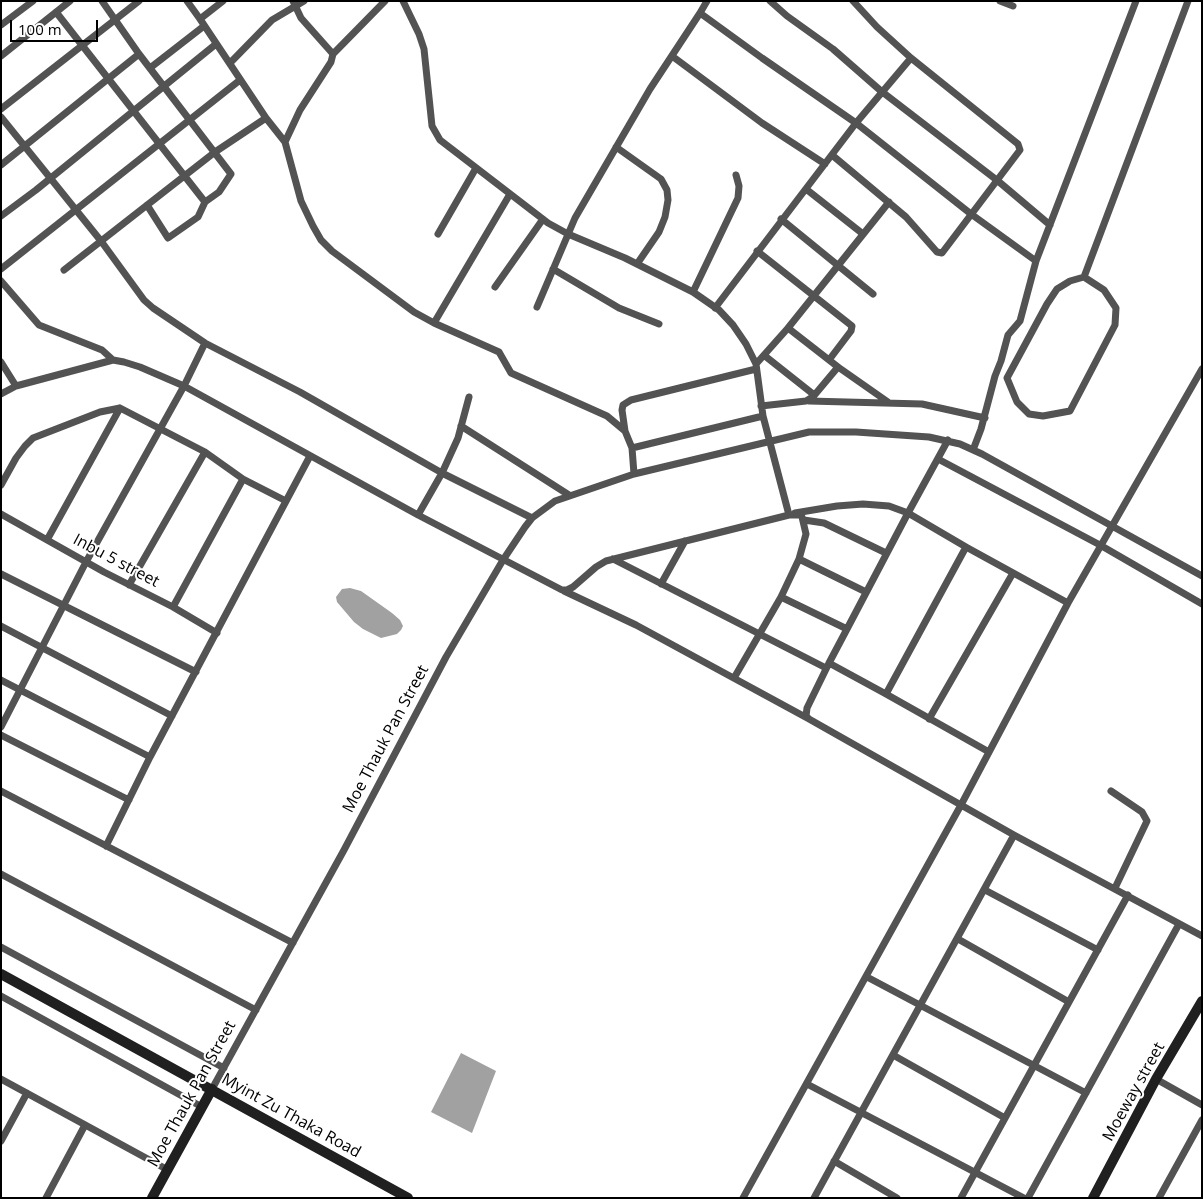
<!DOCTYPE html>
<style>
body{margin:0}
#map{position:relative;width:1203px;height:1199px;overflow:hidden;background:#fff;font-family:"Open Sans",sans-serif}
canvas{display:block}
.frame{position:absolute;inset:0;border:2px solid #000;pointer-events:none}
.scale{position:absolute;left:10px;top:20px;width:88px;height:22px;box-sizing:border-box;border:2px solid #000;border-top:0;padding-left:6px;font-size:15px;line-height:18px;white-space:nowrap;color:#000;-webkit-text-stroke:4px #fff;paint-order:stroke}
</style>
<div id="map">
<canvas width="1203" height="1199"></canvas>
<div class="frame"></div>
<div class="scale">100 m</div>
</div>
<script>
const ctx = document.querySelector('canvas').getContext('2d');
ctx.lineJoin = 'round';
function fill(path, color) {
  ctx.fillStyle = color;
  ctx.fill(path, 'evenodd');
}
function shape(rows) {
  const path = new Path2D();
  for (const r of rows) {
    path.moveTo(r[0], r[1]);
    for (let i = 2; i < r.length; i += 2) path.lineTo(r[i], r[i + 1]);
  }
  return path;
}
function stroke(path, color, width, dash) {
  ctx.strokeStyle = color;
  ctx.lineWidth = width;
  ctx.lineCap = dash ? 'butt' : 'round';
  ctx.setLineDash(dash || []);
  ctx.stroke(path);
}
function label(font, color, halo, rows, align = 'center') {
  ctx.font = font + ' "Open Sans",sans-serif';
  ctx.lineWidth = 4;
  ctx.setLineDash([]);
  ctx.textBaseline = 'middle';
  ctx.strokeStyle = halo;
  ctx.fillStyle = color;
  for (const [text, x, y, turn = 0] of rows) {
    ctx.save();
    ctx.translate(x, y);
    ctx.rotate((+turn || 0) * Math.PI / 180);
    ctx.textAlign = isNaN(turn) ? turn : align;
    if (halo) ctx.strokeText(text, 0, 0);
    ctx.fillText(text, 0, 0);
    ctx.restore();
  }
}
const water = shape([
 [350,588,361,591,392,613,400,620,403,626,401,630,397,634,381,638,363,629,354,622,337,602,336,597,342,589],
 [461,1053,496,1071,472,1133,431,1112]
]);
const street = shape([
 [102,1,139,54,231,174,219,192,205,202,198,217,168,238,147,205],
 [187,1,200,19,223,1],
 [770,1,787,16,833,49,881,91,998,181,1050,225],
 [1000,1,1013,6],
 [56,12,205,202],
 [700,13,707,1],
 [1,25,33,1],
 [333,54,385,1],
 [1,56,70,1],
 [672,56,762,123,825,164],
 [230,63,272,20,304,1],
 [150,68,204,26],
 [1,109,139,1],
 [1,117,101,241,144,300,153,308,205,343,300,392,442,473,418,515],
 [266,118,285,142,301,201,313,226,321,240,332,251,414,312,434,323,499,352,511,373,607,416,625,431,632,448,634,474],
 [285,142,300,110,331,62,333,54,301,18,293,1],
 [616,147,661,179,667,190,668,200,665,217,659,232,637,264],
 [832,155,906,217,937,252,942,253,1020,150,1018,144,911,58,877,27,853,1],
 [1,165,139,54],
 [806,189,863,234],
 [1,216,36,190,216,44],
 [781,219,873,294],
 [438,234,476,168],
 [757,251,852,326,851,331,829,360],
 [1036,261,1136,1],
 [1,269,240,80],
 [553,269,619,308,659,324],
 [64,270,215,152,266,118,200,19],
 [1084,277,1104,290,1116,308,1115,325,1070,411,1043,416,1029,414,1017,402,1007,378,1047,304,1057,289,1070,281,1084,277],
 [1084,277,1188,1],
 [1,281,39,325,102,350,113,360],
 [495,287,543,219],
 [693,292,738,198,739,186,736,175],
 [537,307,575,218,650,89,700,13,762,58,856,123,971,214,1036,261,1020,321,1008,335,1001,361,995,376,981,429,973,450],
 [715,308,856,123,911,58],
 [434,323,510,194],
 [788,328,838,367,888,402],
 [1,362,16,386],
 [756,364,788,328,889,202],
 [1,394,16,386,113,360,124,362,140,367,184,386,418,515,562,590,567,590,573,587,596,567,606,561,789,515,763,416,756,364,746,344,733,325,719,310,693,292,625,258,568,234,548,223,440,140,432,126,424,49,419,34,403,1],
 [469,397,458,438,442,473,532,518],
 [812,398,838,367],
 [809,401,922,404,985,418],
 [761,406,806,401,811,398,813,394,765,356],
 [461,426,569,495],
 [625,431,622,410,623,405,631,400,756,369],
 [632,448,763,416],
 [938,459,1100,545,1202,604],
 [1,485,16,458,25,446,33,438,100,412,120,408,205,452,243,479,286,501],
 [795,513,837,506,863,504,889,506,908,513,966,547],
 [1,514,104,572,173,607,217,633],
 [789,515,800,515,802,517,806,534,799,559,781,597,847,629,829,663,886,694],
 [804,520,824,523,886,553],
 [47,540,120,408],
 [613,559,826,668],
 [799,559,866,592],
 [1,574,196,672],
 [661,584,685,541],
 [129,585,205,452],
 [564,591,636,625,809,719],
 [173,607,243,479],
 [1,626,172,716],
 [847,629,908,513,948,440],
 [829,663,807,708,806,716,809,719,1014,835,1202,936],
 [734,678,781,597],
 [1,680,150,757],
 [929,719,1013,573],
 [1,727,86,562,184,386,205,343],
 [1,735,129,800],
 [989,752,886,694,966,547,1068,603],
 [1,791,293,943],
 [1111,791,1142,812,1147,821,1115,888],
 [106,846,150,757,310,456],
 [1,874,256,1010],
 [985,890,1098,950],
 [958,939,1069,1002],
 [1,947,224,1068],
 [867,977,1086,1093],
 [1,996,202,1107],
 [893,1055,1005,1118],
 [1,1079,168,1170],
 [1156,1079,1202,1105],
 [807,1084,1024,1198],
 [212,1089,344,850,446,657,503,560,525,527,532,518,555,501,634,474,809,432,856,432,929,437,960,444,982,454,1202,576],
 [1,1141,27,1093],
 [834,1161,897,1198],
 [46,1198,85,1125],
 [743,1198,961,805,1068,603,1202,369],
 [814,1198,1014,835],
 [961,1198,1128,895],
 [1028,1198,1179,924],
 [1159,1198,1202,1120]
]);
const secondary = shape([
 [1,974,408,1198],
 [152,1198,212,1089],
 [1093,1198,1156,1079,1202,1001]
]);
const streetNames = [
 ["Inbu 5 street",116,561,28],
 ["Moe Thauk Pan Street",386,739,-62],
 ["Moeway street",1134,1092,-61],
 ["Moe Thauk Pan Street",192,1094,-61],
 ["Myint Zu Thaka Road",291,1116,29]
];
fill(water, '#a1a1a1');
stroke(street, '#535353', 7);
stroke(secondary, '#202020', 10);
label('16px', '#000', '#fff', streetNames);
</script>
